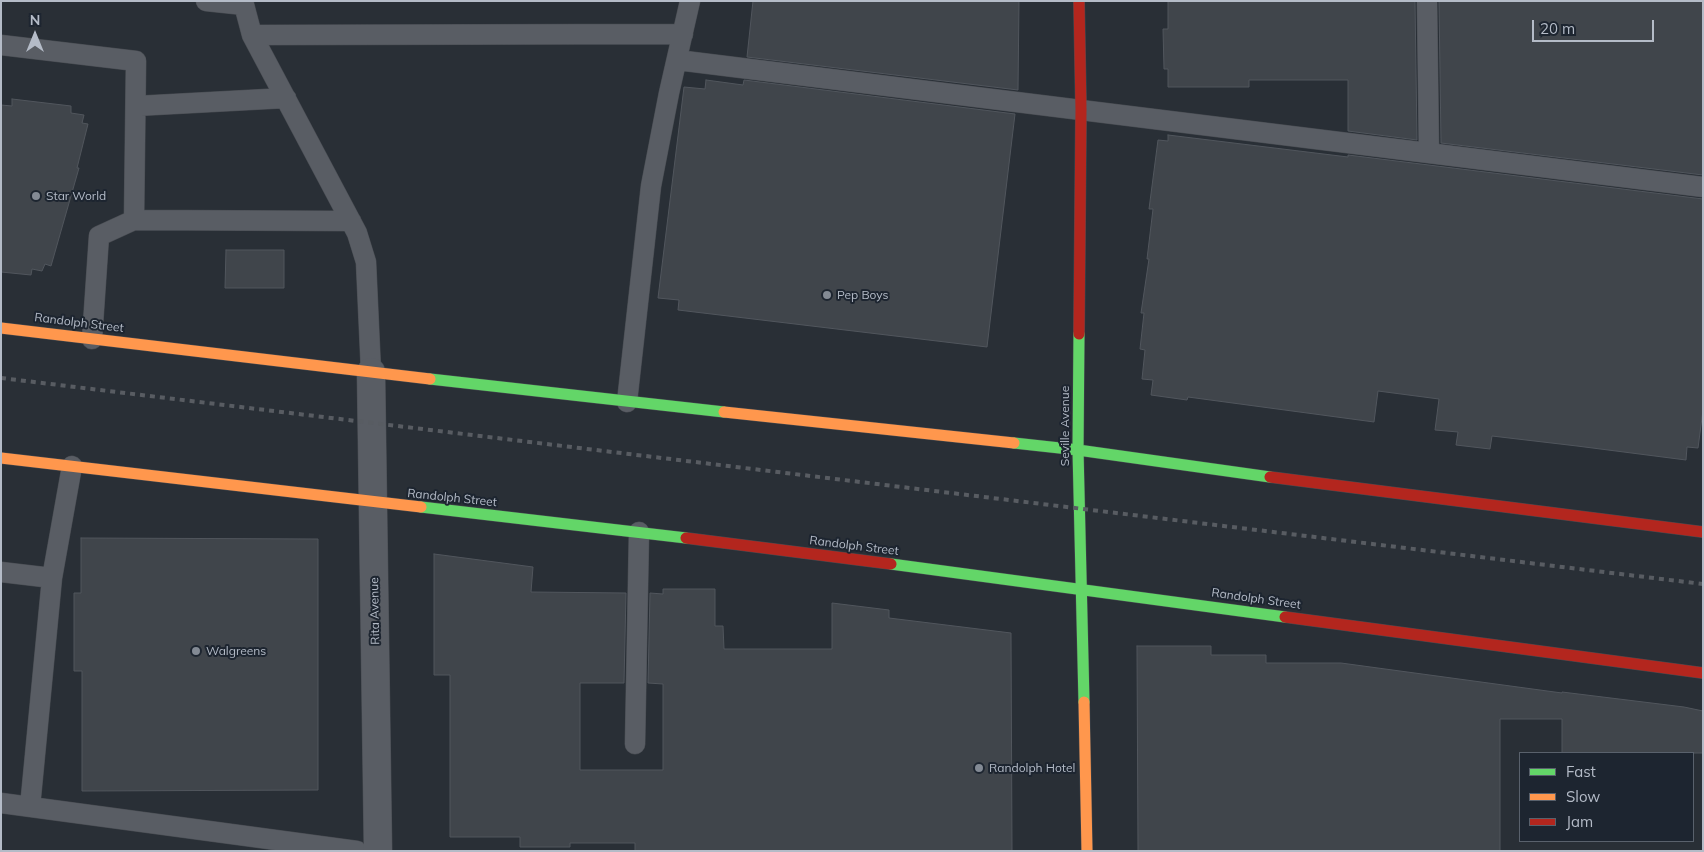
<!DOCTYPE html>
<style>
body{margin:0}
#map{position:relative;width:1704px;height:852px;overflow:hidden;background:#292f36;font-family:Mulish,sans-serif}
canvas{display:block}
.frame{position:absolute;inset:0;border:2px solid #b4bbc7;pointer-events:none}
.legend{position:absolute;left:1519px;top:752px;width:175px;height:90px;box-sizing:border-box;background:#1d2530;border:1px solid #59616c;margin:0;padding:6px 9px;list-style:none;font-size:15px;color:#b4bbc7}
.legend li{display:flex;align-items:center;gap:10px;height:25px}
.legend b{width:25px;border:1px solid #59616c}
.north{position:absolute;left:10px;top:10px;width:50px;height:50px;-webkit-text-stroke:4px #1d2530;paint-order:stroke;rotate:0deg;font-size:14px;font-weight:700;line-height:20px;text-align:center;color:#b4bbc7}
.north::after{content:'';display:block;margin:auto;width:18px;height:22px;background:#b4bbc7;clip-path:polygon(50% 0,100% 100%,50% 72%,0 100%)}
.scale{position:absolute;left:1532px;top:20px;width:122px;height:22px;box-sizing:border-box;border:2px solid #b4bbc7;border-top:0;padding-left:6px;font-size:15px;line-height:18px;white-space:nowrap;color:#b4bbc7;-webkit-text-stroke:4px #1d2530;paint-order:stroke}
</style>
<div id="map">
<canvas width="1704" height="852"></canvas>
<div class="frame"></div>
<ul class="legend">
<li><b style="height:6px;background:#63d668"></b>Fast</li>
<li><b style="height:6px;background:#ff974d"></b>Slow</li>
<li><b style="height:6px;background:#b3261e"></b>Jam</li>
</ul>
<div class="north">N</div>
<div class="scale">20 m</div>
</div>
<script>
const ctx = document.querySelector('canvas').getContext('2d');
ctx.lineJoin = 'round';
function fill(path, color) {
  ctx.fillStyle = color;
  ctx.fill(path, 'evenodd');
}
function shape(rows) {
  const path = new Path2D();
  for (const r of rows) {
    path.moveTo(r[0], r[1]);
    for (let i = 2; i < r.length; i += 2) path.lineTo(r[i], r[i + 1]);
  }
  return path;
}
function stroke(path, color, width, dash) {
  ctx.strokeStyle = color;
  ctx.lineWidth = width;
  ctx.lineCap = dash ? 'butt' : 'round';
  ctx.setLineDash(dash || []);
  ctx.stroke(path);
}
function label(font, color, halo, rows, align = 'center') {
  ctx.font = font + ' Mulish,sans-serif';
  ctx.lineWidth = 4;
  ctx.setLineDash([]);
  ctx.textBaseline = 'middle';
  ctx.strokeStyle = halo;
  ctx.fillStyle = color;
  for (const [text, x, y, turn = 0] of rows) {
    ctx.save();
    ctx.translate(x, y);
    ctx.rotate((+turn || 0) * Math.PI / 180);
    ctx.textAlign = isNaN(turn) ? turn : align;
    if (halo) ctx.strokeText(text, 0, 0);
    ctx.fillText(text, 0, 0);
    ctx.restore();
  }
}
const building = shape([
 [753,1,1019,1,1018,90,747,57,753,1],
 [1168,1,1415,1,1417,140,1348,131,1348,80,1249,80,1249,87,1168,87,1168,69,1164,69,1163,29,1168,29,1168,1],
 [1439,1,1703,1,1703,175,1441,143,1439,1],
 [706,80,743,85,744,80,1015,114,987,347,678,310,679,300,658,298,684,87,705,89,706,80],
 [12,99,71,106,71,113,84,115,82,123,88,124,77,168,79,168,51,266,45,264,42,271,32,269,31,275,1,272,1,105,12,106,12,99],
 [1168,135,1348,157,1348,155,1703,199,1703,410,1698,448,1687,447,1686,460,1577,446,1492,436,1490,449,1456,445,1458,432,1435,430,1439,399,1378,391,1374,422,1188,397,1187,400,1151,395,1153,380,1142,379,1145,350,1140,349,1144,313,1141,313,1149,259,1147,259,1153,209,1149,209,1158,140,1168,141,1168,135],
 [226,250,284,250,284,288,225,288,226,250],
 [81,538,318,539,318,790,82,791,82,671,74,671,74,593,81,593,81,538],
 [434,554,533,567,531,592,626,593,624,683,580,683,580,770,663,770,663,684,648,683,650,593,663,594,663,589,715,589,715,626,723,626,724,649,832,649,832,603,889,610,889,618,1011,633,1012,851,635,851,635,843,570,843,570,847,520,847,520,837,450,837,450,675,434,675,434,554],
 [1137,646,1211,646,1211,655,1266,655,1266,663,1341,663,1562,693,1562,692,1684,707,1703,711,1703,753,1562,753,1562,719,1500,719,1500,851,1138,851,1137,646]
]);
const lane = shape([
 [206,1,244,5],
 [243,1,252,35,357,233,366,262,371,372],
 [1427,1,1429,153],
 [252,35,683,34],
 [1,45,136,61,134,220,99,236,92,339],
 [677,60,1703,187],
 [136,106,286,98],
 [134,220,351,221],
 [627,402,651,186,669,93,690,1],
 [1,572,52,578,72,466],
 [635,744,639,532],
 [1,803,357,851],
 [30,807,52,578]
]);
const street = shape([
 [371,372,378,851]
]);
const fast = shape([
 [1079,334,1078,450,1084,702],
 [430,379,724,412],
 [1014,443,1078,450,1270,477],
 [421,507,686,538],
 [891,564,1285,617]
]);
const slow = shape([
 [1,328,430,379],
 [724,412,1014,443],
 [1,458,421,507],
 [1084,702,1087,851]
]);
const jam = shape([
 [1079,1,1081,110,1079,334],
 [1270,477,1703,532],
 [686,538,891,564],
 [1285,617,1703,673]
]);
const rail = shape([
 [1,378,1703,584]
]);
const markers = [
 [36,196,5,"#838a94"],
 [827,295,5,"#838a94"],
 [196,651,5,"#838a94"],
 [979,768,5,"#838a94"]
];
const poiNames = [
 ["Star World",46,196],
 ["Pep Boys",837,295],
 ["Walgreens",206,651],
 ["Randolph Hotel",989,768]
];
const streetNames = [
 ["Randolph Street",79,323,7],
 ["Seville Avenue",1065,426,-90],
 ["Randolph Street",452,498,6],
 ["Randolph Street",854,546,7],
 ["Randolph Street",1256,599,8],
 ["Rita Avenue",375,611,-91]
];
fill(building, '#40454b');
stroke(building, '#51565d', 1);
stroke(lane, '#474b51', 21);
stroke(street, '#474b51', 29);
stroke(fast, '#474b51', 12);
stroke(slow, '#474b51', 12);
stroke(jam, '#474b51', 12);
stroke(lane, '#595d64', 20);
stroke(street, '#595d64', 28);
stroke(fast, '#63d668', 11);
stroke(slow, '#ff974d', 11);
stroke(jam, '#b3261e', 11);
stroke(rail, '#585c62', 4, [5, 5]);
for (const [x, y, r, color] of markers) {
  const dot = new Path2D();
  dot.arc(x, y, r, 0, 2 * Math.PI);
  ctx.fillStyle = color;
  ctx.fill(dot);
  stroke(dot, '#1d2530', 2);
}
label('12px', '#b4bbc7', '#1d2530', poiNames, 'left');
label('12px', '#b4bbc7', '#1d2530', streetNames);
</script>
